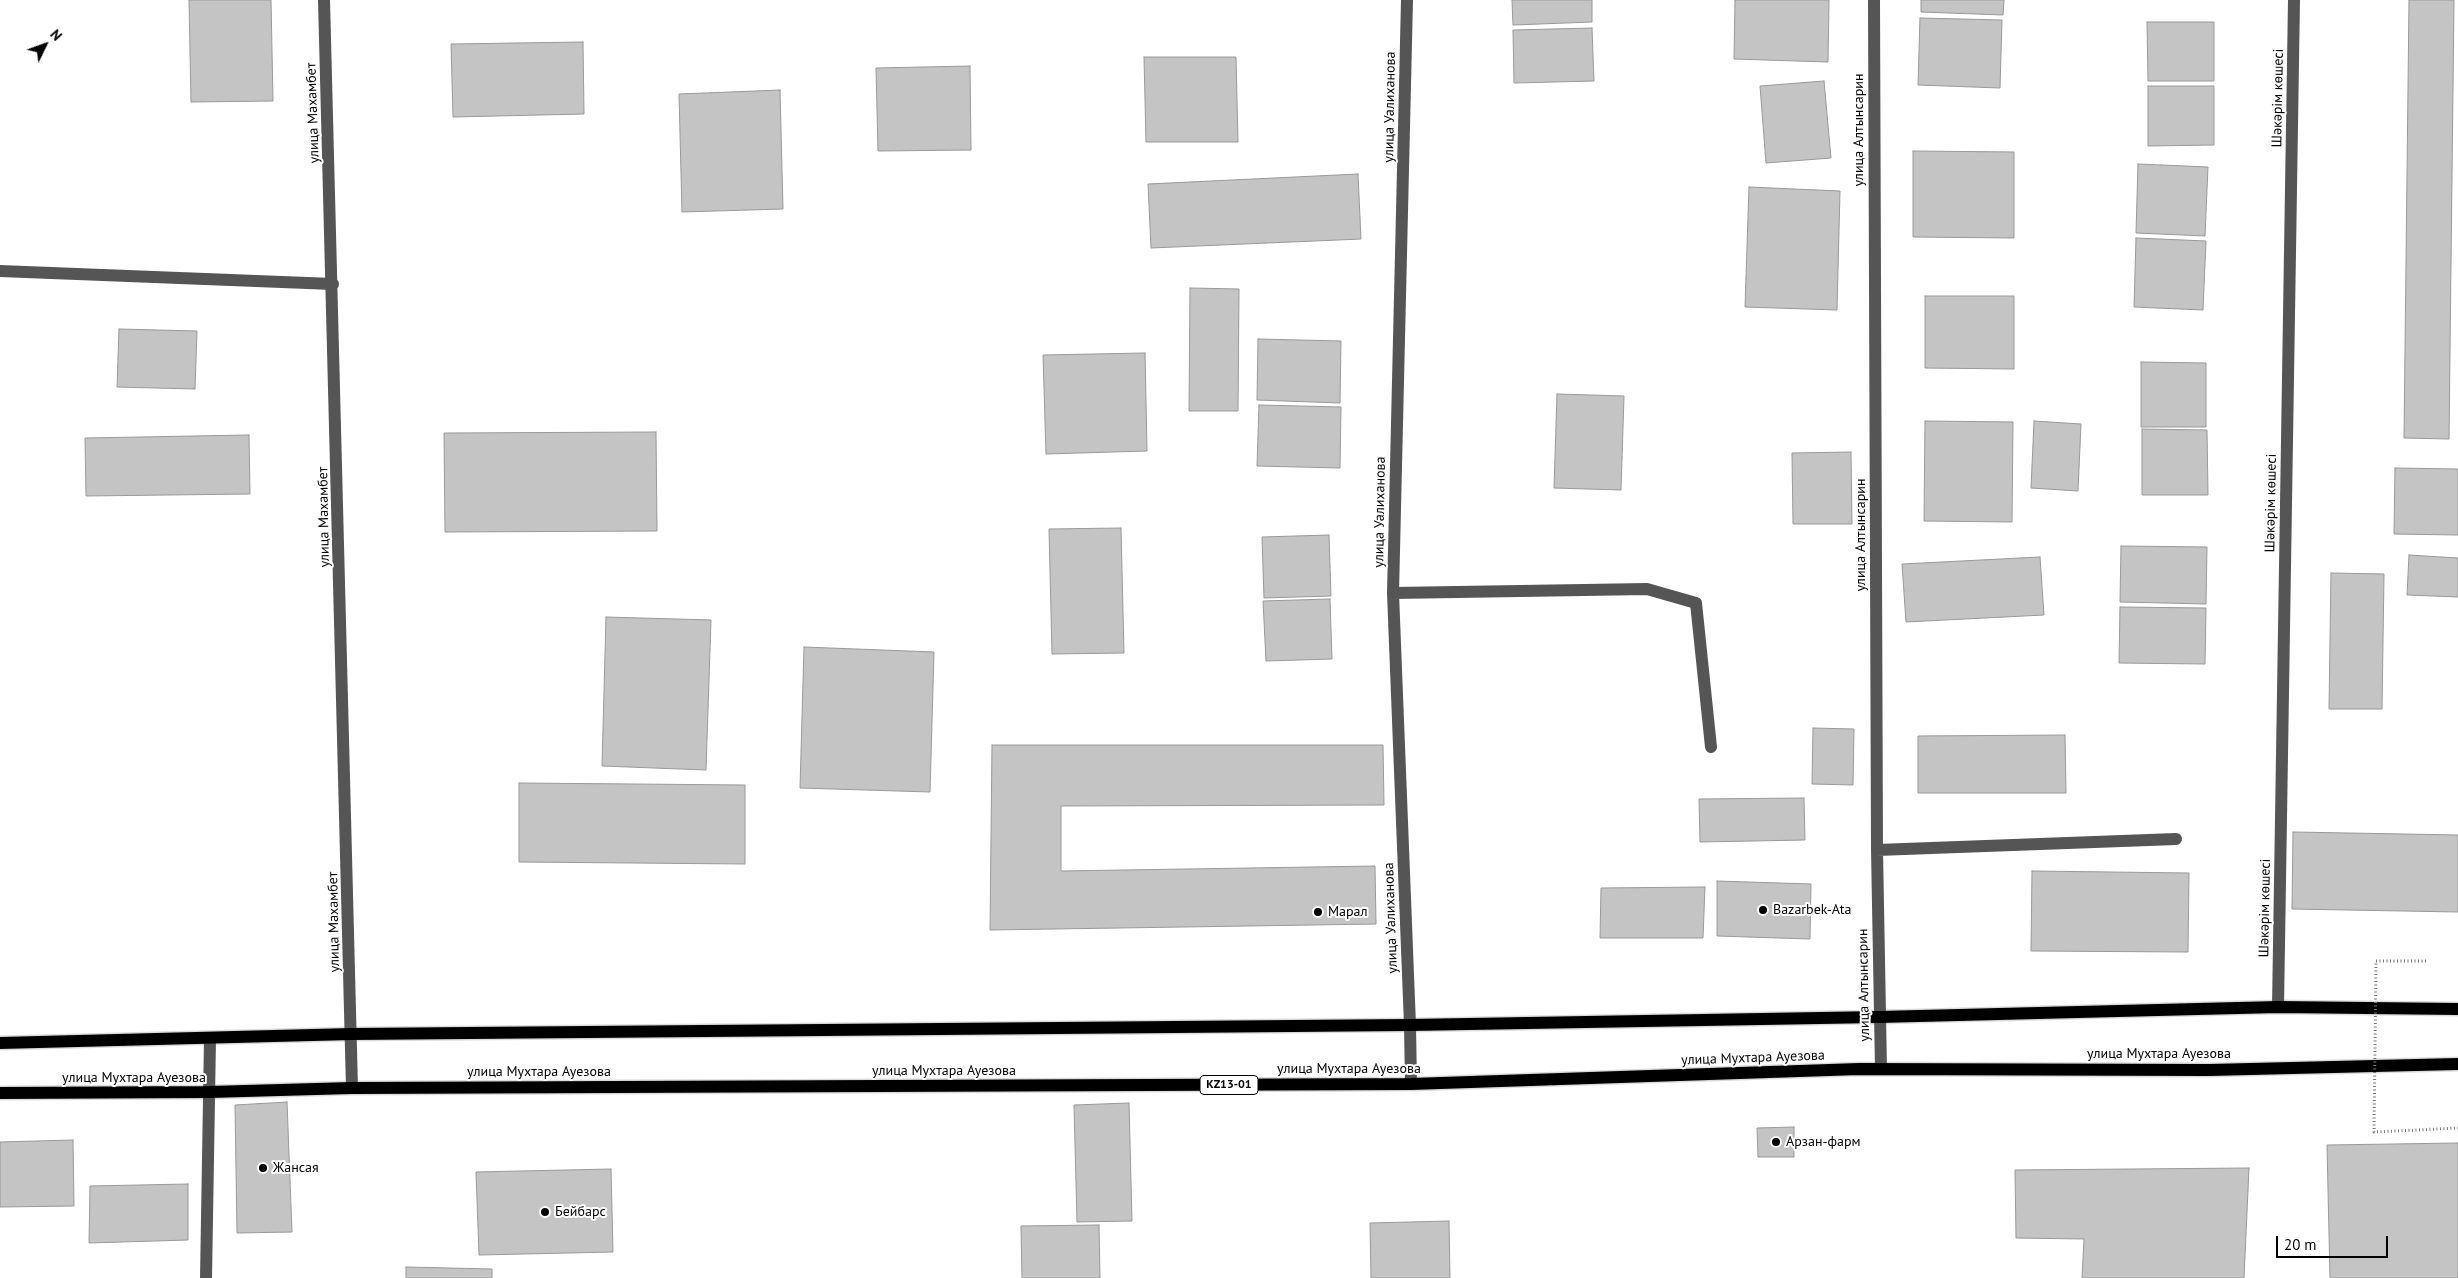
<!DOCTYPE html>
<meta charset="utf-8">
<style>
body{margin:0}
#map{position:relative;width:2458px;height:1278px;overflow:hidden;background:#fff;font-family:"PT Sans",sans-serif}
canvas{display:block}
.north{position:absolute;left:20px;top:20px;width:50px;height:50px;-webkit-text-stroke:4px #fff;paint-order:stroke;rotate:48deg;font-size:14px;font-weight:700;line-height:20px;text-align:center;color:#000}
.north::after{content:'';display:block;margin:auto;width:18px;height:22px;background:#000;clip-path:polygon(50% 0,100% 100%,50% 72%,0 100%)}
.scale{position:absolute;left:2276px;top:1236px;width:112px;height:22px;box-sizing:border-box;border:2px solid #000;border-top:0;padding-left:6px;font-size:15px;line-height:18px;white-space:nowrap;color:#000;-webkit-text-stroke:4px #fff;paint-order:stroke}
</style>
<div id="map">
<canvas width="2458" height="1278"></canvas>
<div class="north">N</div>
<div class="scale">20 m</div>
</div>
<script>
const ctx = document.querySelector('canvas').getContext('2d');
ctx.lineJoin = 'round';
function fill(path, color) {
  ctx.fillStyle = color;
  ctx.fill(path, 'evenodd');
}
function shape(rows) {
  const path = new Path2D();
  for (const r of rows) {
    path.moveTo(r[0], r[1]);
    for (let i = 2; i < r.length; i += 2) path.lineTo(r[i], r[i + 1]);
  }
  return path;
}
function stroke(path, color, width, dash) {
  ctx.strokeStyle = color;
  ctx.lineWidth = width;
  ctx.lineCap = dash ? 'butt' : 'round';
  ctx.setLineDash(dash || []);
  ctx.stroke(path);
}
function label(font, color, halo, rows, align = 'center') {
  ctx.font = font + ' "PT Sans",sans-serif';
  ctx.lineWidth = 4;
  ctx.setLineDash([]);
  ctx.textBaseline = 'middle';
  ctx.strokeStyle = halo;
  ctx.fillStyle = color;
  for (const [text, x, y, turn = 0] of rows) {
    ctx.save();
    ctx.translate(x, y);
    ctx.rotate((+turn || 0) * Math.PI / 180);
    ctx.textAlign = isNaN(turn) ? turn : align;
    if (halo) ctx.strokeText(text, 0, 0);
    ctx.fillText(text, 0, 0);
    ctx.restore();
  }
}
const building = shape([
 [189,0,271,0,273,101,191,102,189,0],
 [1512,0,1592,0,1592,22,1513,25,1512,0],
 [1735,0,1829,0,1828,62,1734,59,1735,0],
 [1921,0,2004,0,2003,15,1921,12,1921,0],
 [2409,0,2454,0,2449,439,2404,438,2409,0],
 [1920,18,2002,20,2000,88,1918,85,1920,18],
 [2147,22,2214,22,2214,81,2148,81,2147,22],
 [1592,28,1594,81,1514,83,1513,30,1592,28],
 [583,42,584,114,453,117,451,44,583,42],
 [1144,57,1236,57,1238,142,1146,142,1144,57],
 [970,66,971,150,878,151,876,68,970,66],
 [1824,81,1831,158,1766,163,1760,86,1824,81],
 [2148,86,2214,86,2214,145,2148,146,2148,86],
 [780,90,783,209,682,212,679,94,780,90],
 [1913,151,2014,152,2014,238,1913,237,1913,151],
 [2138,164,2208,167,2205,236,2136,233,2138,164],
 [1358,174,1361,239,1151,248,1148,184,1358,174],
 [1749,187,1840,191,1837,310,1745,307,1749,187],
 [2136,238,2206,241,2203,310,2134,307,2136,238],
 [1190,288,1239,289,1238,411,1189,411,1190,288],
 [1925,296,2014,296,2014,369,1925,368,1925,296],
 [119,329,197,331,195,389,117,387,119,329],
 [1258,339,1341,341,1340,403,1257,400,1258,339],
 [1145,353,1147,451,1046,454,1043,355,1145,353],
 [2141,362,2206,363,2206,427,2141,427,2141,362],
 [1557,394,1624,396,1621,490,1554,488,1557,394],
 [1259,405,1341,407,1340,468,1257,466,1259,405],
 [1925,421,2013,422,2012,522,1924,521,1925,421],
 [2034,421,2081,424,2078,491,2031,488,2034,421],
 [2142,429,2207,430,2208,495,2142,495,2142,429],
 [656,432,657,531,445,532,444,433,656,432],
 [249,435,250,494,86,496,85,438,249,435],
 [1851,452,1852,524,1793,524,1792,453,1851,452],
 [2395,468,2458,469,2458,535,2394,534,2395,468],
 [1121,528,1124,653,1052,654,1049,529,1121,528],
 [1329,535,1331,596,1264,598,1262,537,1329,535],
 [2121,546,2207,547,2206,604,2120,602,2121,546],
 [2409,555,2458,558,2458,597,2407,595,2409,555],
 [2040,557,2044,615,1906,622,1902,564,2040,557],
 [2331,573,2384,574,2382,709,2329,709,2331,573],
 [1330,599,1332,659,1266,661,1263,601,1330,599],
 [2120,607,2206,608,2205,664,2119,663,2120,607],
 [606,617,711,620,706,770,602,766,606,617],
 [804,647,934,652,930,792,800,788,804,647],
 [1813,728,1854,729,1853,785,1812,784,1813,728],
 [2065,735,2066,793,1918,793,1918,736,2065,735],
 [992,745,1383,745,1384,805,1061,806,1061,871,1375,866,1376,924,990,930,992,745],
 [519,783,745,785,745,864,519,862,519,783],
 [1804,798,1805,840,1700,842,1699,799,1804,798],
 [2293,832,2458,835,2458,912,2292,909,2293,832],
 [2032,871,2189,873,2188,952,2031,951,2032,871],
 [1717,881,1811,884,1810,939,1717,936,1717,881],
 [1705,887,1703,938,1600,938,1601,888,1705,887],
 [287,1102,292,1232,237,1233,235,1105,287,1102],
 [1129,1103,1132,1221,1077,1222,1074,1105,1129,1103],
 [1794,1127,1794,1157,1758,1157,1757,1128,1794,1127],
 [73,1140,74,1206,0,1207,0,1142,73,1140],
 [2458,1143,2458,1278,2330,1278,2327,1145,2458,1143],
 [2249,1168,2244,1278,2082,1278,2084,1239,2016,1238,2015,1170,2249,1168],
 [611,1169,613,1252,479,1255,476,1172,611,1169],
 [188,1184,188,1240,89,1243,90,1186,188,1184],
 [1449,1221,1450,1278,1371,1278,1370,1223,1449,1221],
 [1099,1225,1100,1278,1022,1278,1021,1226,1099,1225],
 [406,1267,492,1269,492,1278,406,1278,406,1267]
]);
const minor = shape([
 [324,0,352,1088],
 [1407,0,1393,593,1410,1025,1411,1084],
 [1874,0,1877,850,1881,1069],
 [0,271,333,284],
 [1393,593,1647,589,1696,603,1711,747],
 [1877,850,2176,839],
 [2278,1007,2294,0],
 [206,1278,210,1039]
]);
const major = shape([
 [0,1043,352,1034,1410,1025,1879,1017,2278,1007,2458,1009],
 [0,1093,209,1092,352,1088,1411,1084,1859,1069,2209,1070,2458,1064]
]);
const pathBridge = shape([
 [2426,961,2376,961,2374,1132,2458,1128]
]);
const markers = [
 [1763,910,5,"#000"],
 [1318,912,5,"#000"],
 [1776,1142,5,"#000"],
 [263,1168,5,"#000"],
 [545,1212,5,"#000"]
];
const shields = [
 [1229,1085,58]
];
const shieldNames = [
 ["KZ13-01",1229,1085]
];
const streetNames = [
 ["Шәкәрім көшесі",2278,98,-89],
 ["улица Уалиханова",1390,107,-89],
 ["улица Махамбет",313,113,-92],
 ["улица Алтынсарин",1859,130,-90],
 ["Шәкәрім көшесі",2271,503,-89],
 ["улица Уалиханова",1380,512,-89],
 ["улица Махамбет",324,517,-91],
 ["улица Алтынсарин",1861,535,-90],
 ["Шәкәрім көшесі",2265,908,-89],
 ["улица Уалиханова",1391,918,-92],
 ["улица Махамбет",334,922,-91],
 ["улица Алтынсарин",1864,985,-91],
 ["улица Мухтара Ауезова",2159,1054],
 ["улица Мухтара Ауезова",1753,1058,-2],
 ["улица Мухтара Ауезова",1349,1069],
 ["улица Мухтара Ауезова",944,1071],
 ["улица Мухтара Ауезова",539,1072],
 ["улица Мухтара Ауезова",134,1078]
];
const poiNames = [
 ["Bazarbek-Ata",1773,910],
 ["Марал",1328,912],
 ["Арзан-фарм",1786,1142],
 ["Жансая",273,1168],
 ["Бейбарс",555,1212]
];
fill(building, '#c4c4c4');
stroke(building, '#999', 1);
stroke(major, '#dbdbdb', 15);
stroke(minor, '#555', 12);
stroke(major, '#000', 12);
stroke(pathBridge, '#777', 3, [1, 2.5]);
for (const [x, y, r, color] of markers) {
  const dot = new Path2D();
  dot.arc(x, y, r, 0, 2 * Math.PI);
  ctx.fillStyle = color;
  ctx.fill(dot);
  stroke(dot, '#fff', 2);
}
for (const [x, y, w] of shields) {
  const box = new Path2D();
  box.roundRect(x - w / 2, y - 9.5, w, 19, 4);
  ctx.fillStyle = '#fff';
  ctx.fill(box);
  stroke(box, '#000', 1);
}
label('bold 12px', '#000', null, shieldNames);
label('14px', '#000', '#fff', streetNames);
label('14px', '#000', '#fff', poiNames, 'left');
</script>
